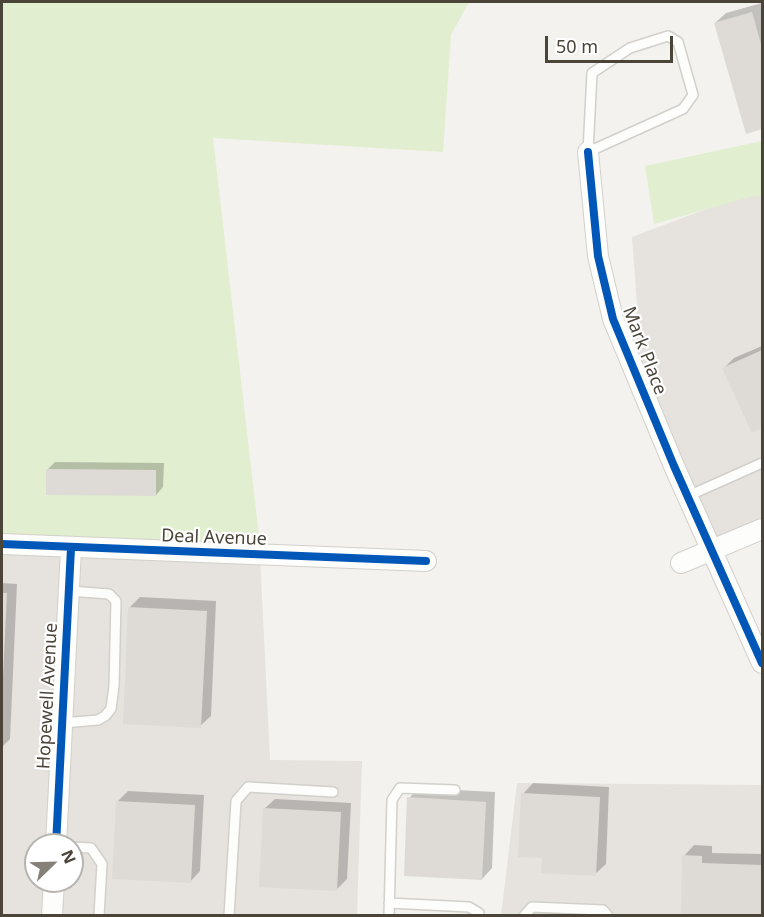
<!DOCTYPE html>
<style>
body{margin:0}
#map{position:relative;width:764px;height:917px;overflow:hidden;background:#f4f2ee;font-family:"Noto Sans",sans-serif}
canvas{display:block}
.frame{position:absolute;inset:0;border:3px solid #4b4439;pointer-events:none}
.north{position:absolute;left:24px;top:833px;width:60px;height:60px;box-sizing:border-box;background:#fff;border:2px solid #b7b4b0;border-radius:50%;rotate:67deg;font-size:16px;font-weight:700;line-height:24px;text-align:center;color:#4b4439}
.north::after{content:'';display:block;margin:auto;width:21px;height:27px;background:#868178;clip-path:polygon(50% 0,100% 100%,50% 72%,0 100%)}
.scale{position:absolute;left:545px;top:36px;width:128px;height:27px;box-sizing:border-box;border:3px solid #4b4439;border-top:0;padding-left:8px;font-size:18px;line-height:21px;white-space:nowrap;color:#4b4439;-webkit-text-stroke:4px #fff;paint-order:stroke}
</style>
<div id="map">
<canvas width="764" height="917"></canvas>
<div class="frame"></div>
<div class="north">N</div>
<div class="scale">50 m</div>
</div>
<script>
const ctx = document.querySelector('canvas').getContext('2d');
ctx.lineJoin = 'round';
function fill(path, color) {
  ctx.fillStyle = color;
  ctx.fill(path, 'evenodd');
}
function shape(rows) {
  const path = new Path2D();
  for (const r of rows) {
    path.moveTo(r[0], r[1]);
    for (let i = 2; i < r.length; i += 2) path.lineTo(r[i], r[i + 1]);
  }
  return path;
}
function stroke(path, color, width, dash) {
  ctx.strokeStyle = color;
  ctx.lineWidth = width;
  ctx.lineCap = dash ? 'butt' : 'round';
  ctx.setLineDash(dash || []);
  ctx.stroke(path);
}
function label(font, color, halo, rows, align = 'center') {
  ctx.font = font + ' "Noto Sans",sans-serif';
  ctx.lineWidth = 4.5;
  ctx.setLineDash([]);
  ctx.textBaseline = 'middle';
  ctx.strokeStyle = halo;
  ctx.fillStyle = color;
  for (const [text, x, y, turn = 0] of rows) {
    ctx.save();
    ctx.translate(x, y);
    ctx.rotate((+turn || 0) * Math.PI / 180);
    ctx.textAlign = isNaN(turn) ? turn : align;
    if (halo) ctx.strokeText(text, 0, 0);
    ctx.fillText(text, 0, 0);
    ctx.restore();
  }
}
const industrial = shape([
 [762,188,762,528,713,552,635,376,637,305,632,237],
 [259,536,270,760,362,761,357,915,2,916,2,541,228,541],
 [36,845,72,845,72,881,36,881],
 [517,783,762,785,762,915,501,916]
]);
const green = shape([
 [2,2,469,2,451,35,443,152,213,138,259,536,228,541,2,541],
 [762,141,762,197,754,196,654,224,645,166]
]);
const shadow = shape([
 [762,3,762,127,747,132,715,23,726,13],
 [762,346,762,427,752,431,724,368,734,358],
 [55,462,164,463,163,487,156,495,47,470],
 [2,583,17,584,10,739,2,747],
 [140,597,216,601,211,716,200,726,130,607],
 [533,783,609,787,606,864,595,874,543,856,523,794],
 [419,788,495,792,492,868,482,879,409,798],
 [128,791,204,795,200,871,190,882,118,801],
 [275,799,351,803,347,879,337,889,264,809],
 [694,845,712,846,712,853,762,854,762,916,682,916,684,856]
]);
const building = shape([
 [752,12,762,48,762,129,746,134,714,23],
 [762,350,762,428,752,433,722,368],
 [46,469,156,470,156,496,46,495],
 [2,593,7,593,3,677,2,677],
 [128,607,207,611,201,728,123,724],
 [521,793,600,797,596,876,541,873,542,858,518,857],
 [407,797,486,802,482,880,404,876],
 [116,801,195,805,191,883,112,879],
 [263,808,341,812,337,891,259,887],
 [682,855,702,856,702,863,762,865,762,916,681,916]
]);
const lane = shape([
 [668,36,678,42,693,95,683,109,588,152,592,73,630,48,668,36],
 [688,496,762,463],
 [62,723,98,720,105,716,111,709,114,686,116,601,109,594,69,591],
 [72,847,91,848,102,864,99,916],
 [389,903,469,907,479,913,479,916],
 [229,916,236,801,248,787,333,792],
 [389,916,392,800,400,788,455,790],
 [524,916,532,907,603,910,608,916]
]);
const street = shape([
 [588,152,598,256,613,319,674,466,762,663],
 [2,544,426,561],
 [681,563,762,529],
 [56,845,71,548],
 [52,916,54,881]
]);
const cycleway = shape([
 [588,152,598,256,613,319,674,466,762,663],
 [2,544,426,561],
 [56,845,71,548]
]);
const streetNames = [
 ["Mark Place",644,351,69],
 ["Deal Avenue",214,538,2],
 ["Hopewell Avenue",48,696,-87]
];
fill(industrial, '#e6e2de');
fill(green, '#e1eecf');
fill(shadow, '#0003');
fill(building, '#dedbd6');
stroke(lane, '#d2d0cb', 12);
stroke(street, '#d2d0cb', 22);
stroke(lane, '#fdfdfc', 9);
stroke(street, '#fdfdfc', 20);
stroke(cycleway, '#0057b8', 8);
label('18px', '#4b4439', '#fff', streetNames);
</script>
